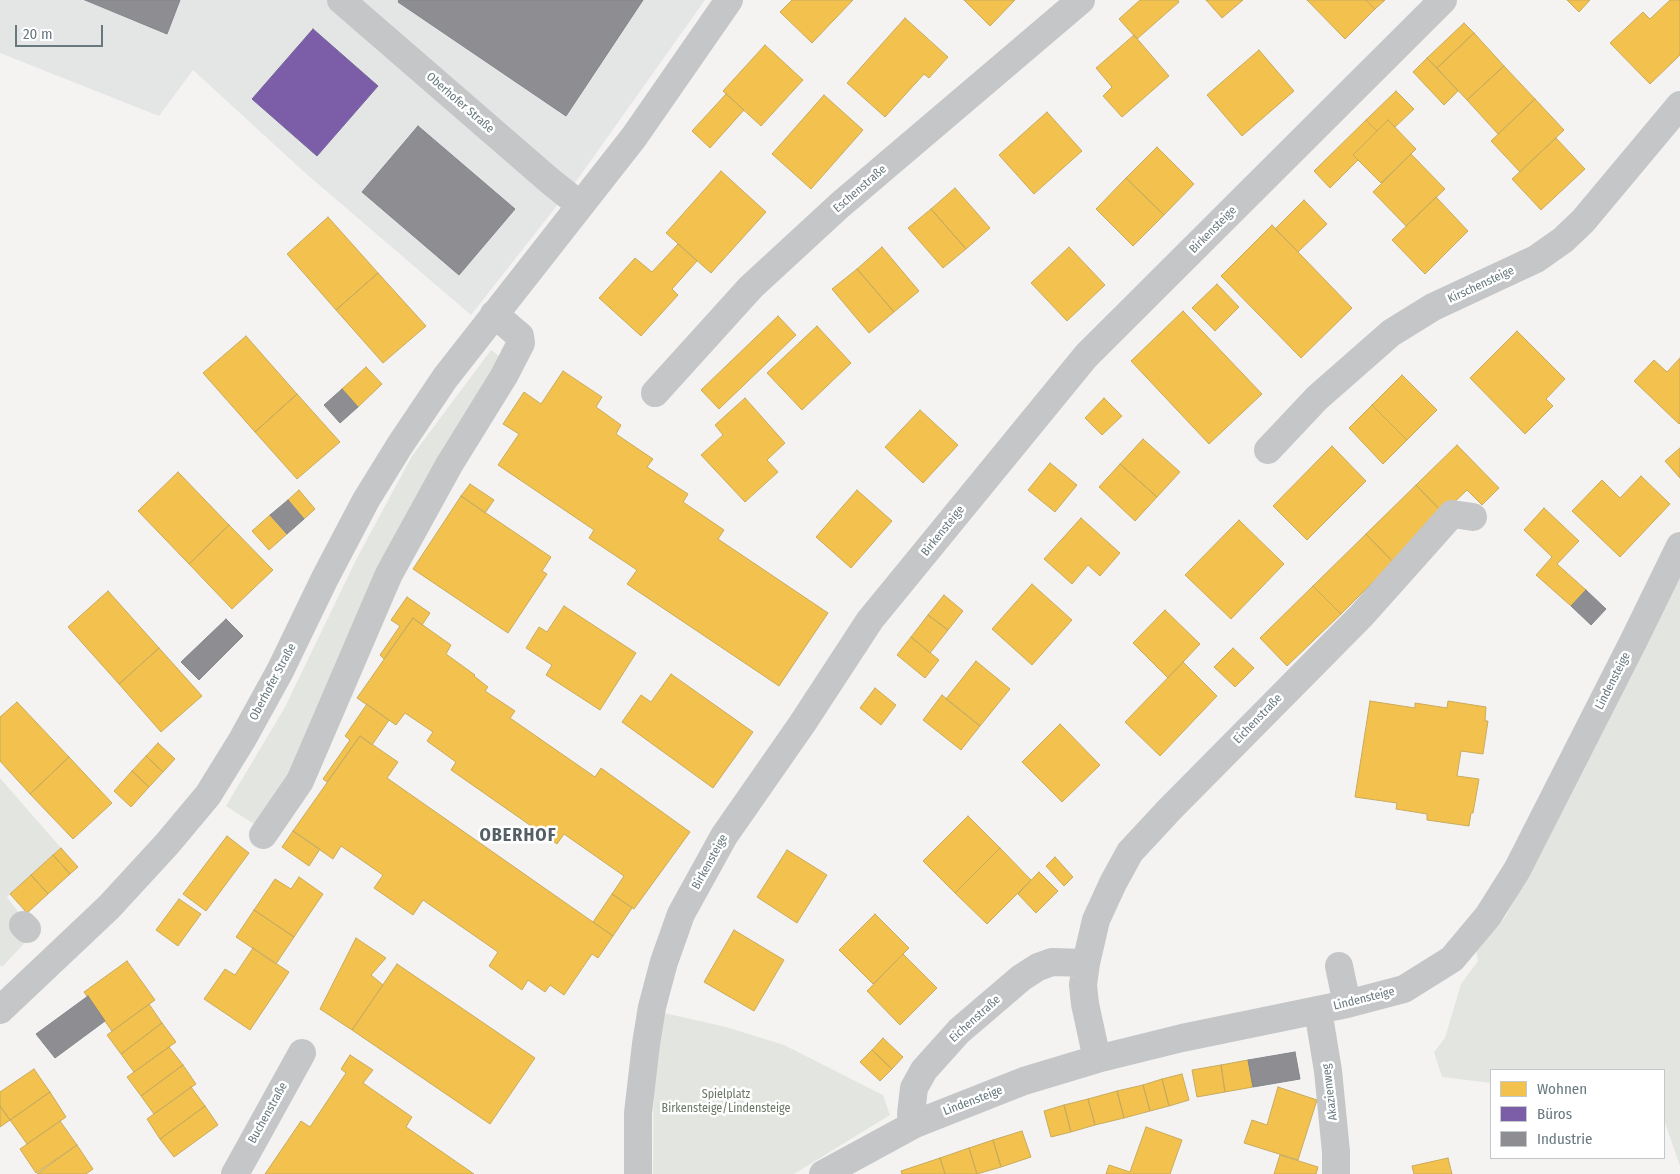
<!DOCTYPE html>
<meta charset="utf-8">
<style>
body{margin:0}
#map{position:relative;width:1680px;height:1174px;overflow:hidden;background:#f4f3f2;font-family:"Fira Sans Condensed",sans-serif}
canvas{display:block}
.legend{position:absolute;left:1490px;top:1069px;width:175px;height:90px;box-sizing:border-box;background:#fff;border:1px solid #c2c9cc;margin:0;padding:6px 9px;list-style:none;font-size:15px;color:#67787f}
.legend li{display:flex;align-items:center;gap:10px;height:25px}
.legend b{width:25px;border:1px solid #c2c9cc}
.scale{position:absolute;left:15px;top:25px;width:88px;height:22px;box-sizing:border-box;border:2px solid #67787f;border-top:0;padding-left:6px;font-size:15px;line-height:18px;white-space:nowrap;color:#67787f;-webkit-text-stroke:4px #fff;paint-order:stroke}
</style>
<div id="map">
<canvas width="1680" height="1174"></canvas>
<ul class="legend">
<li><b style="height:14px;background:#f2c14e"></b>Wohnen</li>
<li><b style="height:14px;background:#7b5ea7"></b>Büros</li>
<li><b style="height:14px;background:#8d8d92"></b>Industrie</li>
</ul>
<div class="scale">20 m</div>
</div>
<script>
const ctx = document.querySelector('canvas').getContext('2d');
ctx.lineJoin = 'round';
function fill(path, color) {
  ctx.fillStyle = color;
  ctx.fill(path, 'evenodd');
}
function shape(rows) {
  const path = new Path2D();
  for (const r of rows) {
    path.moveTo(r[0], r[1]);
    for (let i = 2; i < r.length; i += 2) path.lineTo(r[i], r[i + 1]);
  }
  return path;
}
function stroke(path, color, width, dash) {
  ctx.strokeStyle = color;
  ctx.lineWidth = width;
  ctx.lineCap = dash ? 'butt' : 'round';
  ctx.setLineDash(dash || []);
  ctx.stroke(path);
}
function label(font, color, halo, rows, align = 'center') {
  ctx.font = font + ' "Fira Sans Condensed",sans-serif';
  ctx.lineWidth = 5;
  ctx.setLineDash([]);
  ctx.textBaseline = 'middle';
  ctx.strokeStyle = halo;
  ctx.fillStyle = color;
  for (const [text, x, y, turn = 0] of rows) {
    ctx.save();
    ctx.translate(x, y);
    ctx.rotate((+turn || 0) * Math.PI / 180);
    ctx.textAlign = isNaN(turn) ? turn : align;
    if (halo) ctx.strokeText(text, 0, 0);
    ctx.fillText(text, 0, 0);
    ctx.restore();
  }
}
const built = shape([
 [0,0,705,0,577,180,471,315,303,171,193,70,159,116,0,53]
]);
const green = shape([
 [491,350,499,356,317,730,260,828,226,806,284,709,357,558,412,456],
 [1680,574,1680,1166,1664,1120,1664,1070,1491,1070,1491,1083,1442,1077,1434,1052,1445,1038,1461,984,1478,961,1476,950,1506,916,1639,658],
 [0,778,61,848,7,897,34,933,2,967,0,965],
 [664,1013,726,1027,784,1045,883,1095,890,1115,794,1174,653,1174,654,1050]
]);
const homes = shape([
 [792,0,853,0,812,43,780,12,792,0],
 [964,0,1015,0,990,26,964,0],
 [1140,0,1178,0,1179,2,1137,39,1119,19,1140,0],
 [1206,0,1243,0,1222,18,1206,0],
 [1307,0,1366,0,1375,9,1345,39,1307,0],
 [1366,0,1385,0,1375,9,1366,0],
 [1567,0,1590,0,1579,12,1567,0],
 [1670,0,1680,0,1680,55,1650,84,1610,43,1643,12,1650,19,1670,0],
 [905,18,948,57,929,78,924,74,885,117,847,83,905,18],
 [1464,23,1474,33,1437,68,1427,58,1464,23],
 [1474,33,1504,66,1467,100,1437,68,1474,33],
 [1134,35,1169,76,1122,117,1103,96,1112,87,1096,68,1134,35],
 [765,45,803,80,761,126,723,91,765,45],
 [1259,50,1294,91,1242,136,1207,95,1259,50],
 [1427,58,1458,91,1444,105,1413,72,1427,58],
 [1504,66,1535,99,1498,134,1467,100,1504,66],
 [1396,91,1414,109,1395,127,1388,120,1377,131,1366,120,1396,91],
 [726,94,744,110,710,148,692,131,726,94],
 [824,95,863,130,811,189,772,154,824,95],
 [1535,99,1564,130,1520,172,1491,141,1535,99],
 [1047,112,1082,151,1034,194,999,155,1047,112],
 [1366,120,1377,131,1353,155,1358,160,1330,188,1314,171,1366,120],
 [1388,120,1416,149,1381,183,1353,155,1388,120],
 [1556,138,1585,169,1541,210,1512,179,1556,138],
 [1157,147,1194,184,1164,215,1126,178,1157,147],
 [1411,154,1445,189,1406,226,1373,192,1411,154],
 [721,171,766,212,711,273,666,233,721,171],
 [1126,178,1164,215,1133,246,1096,209,1126,178],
 [955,188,990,228,966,249,931,209,955,188],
 [1436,197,1468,231,1425,274,1392,240,1436,197],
 [1304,200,1327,224,1298,252,1275,229,1304,200],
 [931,209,966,249,943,268,908,228,931,209],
 [328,217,378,273,336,310,287,254,328,217],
 [1272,225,1352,308,1301,358,1221,276,1272,225],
 [678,244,697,261,672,289,678,295,641,336,599,298,635,258,652,272,678,244],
 [882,247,919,291,894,312,857,269,882,247],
 [1069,247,1105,285,1067,321,1031,283,1069,247],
 [857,269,894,312,869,333,832,289,857,269],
 [378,273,426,326,383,363,336,310,378,273],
 [1217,284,1239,307,1215,331,1192,308,1217,284],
 [1183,311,1262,394,1209,444,1131,361,1183,311],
 [778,316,796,335,719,409,701,390,778,316],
 [817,326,851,363,802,410,767,373,817,326],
 [1517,331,1565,379,1546,399,1553,406,1525,434,1470,378,1517,331],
 [246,336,297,394,255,432,203,373,246,336],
 [1680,358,1680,423,1679,424,1634,381,1654,360,1667,372,1680,358],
 [366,367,382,384,358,407,342,389,366,367],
 [563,371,602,397,596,407,621,425,616,434,653,459,647,467,688,494,683,502,724,530,718,539,828,613,779,686,627,584,637,570,589,538,594,530,498,465,519,434,503,424,524,392,541,404,563,371],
 [1402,375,1437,410,1407,440,1372,405,1402,375],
 [297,394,340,442,297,479,255,432,297,394],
 [745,398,785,443,767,460,778,472,745,502,701,455,723,435,715,425,745,398],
 [1104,398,1122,416,1102,435,1085,418,1104,398],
 [1372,405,1407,440,1383,464,1349,428,1372,405],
 [920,410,958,445,923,483,885,447,920,410],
 [1143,439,1180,472,1157,497,1120,464,1143,439],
 [1457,445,1499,488,1482,505,1467,490,1443,513,1416,485,1457,445],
 [1332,446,1366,481,1307,540,1273,506,1332,446],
 [1680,448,1680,478,1665,461,1680,448],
 [1050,463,1077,485,1055,512,1028,490,1050,463],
 [1120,464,1157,497,1135,521,1099,487,1120,464],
 [178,472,229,525,189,564,138,511,178,472],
 [1641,476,1670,504,1620,557,1572,511,1602,480,1620,498,1641,476],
 [470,484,494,500,485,513,461,496,470,484],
 [1416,485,1443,513,1393,562,1366,534,1416,485],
 [299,490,315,509,304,519,288,500,299,490],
 [857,490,892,521,851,568,816,537,857,490],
 [461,496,551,557,542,571,547,574,508,633,413,569,461,496],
 [1544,508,1579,541,1557,564,1586,590,1571,606,1536,575,1552,557,1524,530,1544,508],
 [270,515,287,534,269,550,252,531,270,515],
 [1081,518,1120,553,1100,576,1088,565,1072,584,1044,559,1081,518],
 [1239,520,1284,564,1231,619,1185,575,1239,520],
 [229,525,273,570,232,609,189,564,229,525],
 [1366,534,1393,562,1341,614,1313,586,1366,534],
 [1032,584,1072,620,1032,665,992,629,1032,584],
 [1313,586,1341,614,1287,666,1260,638,1313,586],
 [108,591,159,648,119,684,68,627,108,591],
 [944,595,963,611,948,630,928,615,944,595],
 [407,597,430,613,422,625,413,618,384,659,380,655,400,626,391,620,407,597],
 [564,606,636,653,600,710,546,675,552,665,526,648,539,627,547,632,564,606],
 [1165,610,1200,644,1168,678,1133,643,1165,610],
 [928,615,948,630,930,653,911,637,928,615],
 [413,618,451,645,446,654,475,675,474,676,488,687,485,691,515,711,510,718,595,777,601,768,690,832,634,909,612,894,624,876,564,834,557,844,451,770,456,762,427,741,433,732,405,713,396,725,357,698,413,618],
 [911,637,939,660,925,678,897,655,911,637],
 [159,648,202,696,161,732,119,684,159,648],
 [1233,648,1254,668,1235,687,1214,667,1233,648],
 [976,661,1010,689,980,726,946,699,976,661],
 [1183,662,1217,696,1160,756,1125,722,1183,662],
 [671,674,753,732,713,788,622,722,641,695,651,702,671,674],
 [875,688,896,705,881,725,860,708,875,688],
 [942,695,980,726,961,750,923,720,942,695],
 [1370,701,1415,708,1415,703,1447,708,1448,701,1486,707,1485,721,1488,721,1483,754,1461,751,1457,776,1479,779,1473,813,1471,813,1469,826,1427,820,1427,814,1396,809,1397,803,1355,797,1370,701],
 [17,702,69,757,30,794,0,761,0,717,17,702],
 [367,704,389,720,372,745,360,736,327,782,323,779,350,740,345,736,367,704],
 [1060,724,1100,765,1062,802,1022,762,1060,724],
 [360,736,398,762,387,778,613,936,598,958,592,954,564,995,550,985,545,992,528,980,522,990,489,966,498,952,423,900,413,915,374,888,383,875,341,846,333,859,293,831,360,736],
 [158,743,175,759,163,772,146,756,158,743],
 [146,756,163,772,149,787,132,771,146,756],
 [69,757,112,803,73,839,30,794,69,757],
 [132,771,149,787,131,807,114,791,132,771],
 [968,816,1000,848,955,893,923,861,968,816],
 [293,831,320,849,309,866,282,847,293,831],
 [227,836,249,853,206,911,183,894,227,836],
 [61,848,78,867,70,874,53,855,61,848],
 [1000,848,1031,880,987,924,955,893,1000,848],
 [787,850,827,875,797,923,757,897,787,850],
 [53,855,70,874,48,894,31,875,53,855],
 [1055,857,1073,877,1064,886,1046,866,1055,857],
 [1039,872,1058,891,1036,913,1018,894,1039,872],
 [31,875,48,894,27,913,10,894,31,875],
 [299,877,323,894,294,937,254,910,275,879,291,889,299,877],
 [612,894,632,908,613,936,593,922,612,894],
 [179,899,201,914,178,946,156,930,179,899],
 [254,910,294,937,276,964,236,937,254,910],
 [875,914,909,948,873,984,839,950,875,914],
 [734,930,784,960,754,1011,704,982,734,930],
 [356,938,386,958,371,975,383,985,352,1030,320,1009,356,938],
 [253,948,289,972,250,1030,204,999,225,969,235,975,253,948],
 [903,954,937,988,900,1025,867,991,903,954],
 [127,961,155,1000,112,1031,84,992,127,961],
 [397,964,535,1058,490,1124,352,1030,397,964],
 [149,1004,162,1023,121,1054,107,1035,149,1004],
 [162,1023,176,1042,134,1072,121,1054,162,1023],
 [883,1038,903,1057,892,1069,872,1050,883,1038],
 [169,1047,183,1065,141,1096,127,1077,169,1047],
 [872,1050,892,1069,880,1081,860,1062,872,1050],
 [350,1055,373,1070,363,1083,412,1117,406,1127,474,1174,265,1174,301,1121,310,1127,346,1073,341,1069,350,1055],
 [1248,1060,1253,1087,1225,1092,1221,1065,1248,1060],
 [183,1065,196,1084,154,1114,141,1096,183,1065],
 [1221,1065,1225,1092,1197,1097,1192,1070,1221,1065],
 [34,1069,50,1092,10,1120,0,1106,0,1092,34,1069],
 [1182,1074,1189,1100,1169,1106,1162,1079,1182,1074],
 [1162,1079,1169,1106,1150,1111,1143,1085,1162,1079],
 [1143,1085,1150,1111,1124,1118,1117,1091,1143,1085],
 [191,1087,205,1106,160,1139,147,1119,191,1087],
 [1278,1087,1317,1100,1298,1160,1244,1143,1252,1120,1267,1125,1278,1087],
 [1117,1091,1124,1118,1095,1125,1088,1099,1117,1091],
 [50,1092,66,1117,27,1144,10,1120,50,1092],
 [1088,1099,1095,1125,1071,1132,1064,1105,1088,1099],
 [1064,1105,1071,1132,1051,1137,1044,1111,1064,1105],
 [0,1106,10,1120,0,1127,0,1106],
 [205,1106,218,1125,174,1157,160,1139,205,1106],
 [60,1121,77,1145,36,1173,20,1149,60,1121],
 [1146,1127,1182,1140,1170,1174,1106,1174,1109,1165,1130,1172,1146,1127],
 [1022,1131,1031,1157,1001,1167,993,1140,1022,1131],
 [993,1140,1001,1167,977,1174,969,1148,993,1140],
 [77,1145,93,1169,86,1174,37,1174,77,1145],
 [969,1148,977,1174,945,1174,940,1158,969,1148],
 [1280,1155,1318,1167,1316,1174,1274,1174,1280,1155],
 [940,1158,945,1174,902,1174,901,1171,940,1158],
 [1448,1158,1452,1174,1414,1174,1412,1166,1448,1158]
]);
const offices = shape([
 [313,29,378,86,317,156,252,99,313,29]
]);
const industry = shape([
 [85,0,180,0,167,34,85,0],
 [399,0,643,0,566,116,398,2,399,0],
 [418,126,515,209,459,275,362,192,418,126],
 [342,389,358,407,340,423,324,405,342,389],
 [288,500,304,519,287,534,270,515,288,500],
 [1586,590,1606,609,1591,625,1571,606,1586,590],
 [226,619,243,636,199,680,181,662,226,619],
 [88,996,105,1021,55,1058,36,1034,88,996],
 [1295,1052,1300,1079,1253,1087,1248,1060,1295,1052]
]);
const minor = shape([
 [341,0,550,181,580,205],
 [655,393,751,287,840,205,1081,0],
 [1268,450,1317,398,1391,333,1433,307,1536,259,1563,240,1583,221,1680,105],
 [263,835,300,781,389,574,449,465,504,376,521,343,520,336,494,314],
 [23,925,27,929],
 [1339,966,1347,1004],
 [0,1010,109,907,167,844,208,795,242,740,280,671,325,578,366,500,400,445,445,378,634,137,729,0],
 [1318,1010,1328,1071,1336,1152,1336,1174],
 [1097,1059,1085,1004,1083,985,1086,963,1096,920,1113,883,1130,852,1170,809,1361,616,1452,514,1473,517],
 [915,1124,911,1114,914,1088,924,1070,959,1031,1021,978,1038,967,1052,962,1086,963],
 [235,1174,302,1053],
 [638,1174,638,1113,646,1044,652,1007,664,962,681,914,724,836,802,724,870,620,1086,356,1443,0],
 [823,1174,915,1124,1024,1081,1097,1059,1182,1038,1347,1004,1404,989,1452,959,1488,916,1517,870,1633,642,1680,546]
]);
const streetNames = [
 ["Oberhofer Straße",460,103,41],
 ["Eschenstraße",860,189,-41],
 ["Birkensteige",1213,230,-45],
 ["Kirschensteige",1481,285,-25],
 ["Birkensteige",943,531,-51],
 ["Lindensteige",1613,681,-63],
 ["Oberhofer Straße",273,682,-62],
 ["Eichenstraße",1258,719,-46],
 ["Birkensteige",710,862,-61],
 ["Lindensteige",1364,999,-14],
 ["Eichenstraße",975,1019,-42],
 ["Akazienweg",1330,1092,-97],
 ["Lindensteige",973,1101,-21],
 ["Buchenstraße",268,1113,-61]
];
const parkNames = [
 ["Spielplatz",726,1095],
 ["Birkensteige/Lindensteige",726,1109]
];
const districtNames = [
 ["OBERHOF",518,836]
];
fill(built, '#e4e5e5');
fill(green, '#e3e5e0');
fill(homes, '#f2c14e');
stroke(homes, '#c8ab5d', 1);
fill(offices, '#7b5ea7');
stroke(offices, '#75669b', 1);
fill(industry, '#8d8d92');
stroke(industry, '#82878c', 1);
stroke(minor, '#c4c6c7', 28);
label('12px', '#67787f', '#fff', streetNames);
label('12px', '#6b7765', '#fff', parkNames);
ctx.letterSpacing = '1px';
label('bold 18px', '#546065', '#fff', districtNames);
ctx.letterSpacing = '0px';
</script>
